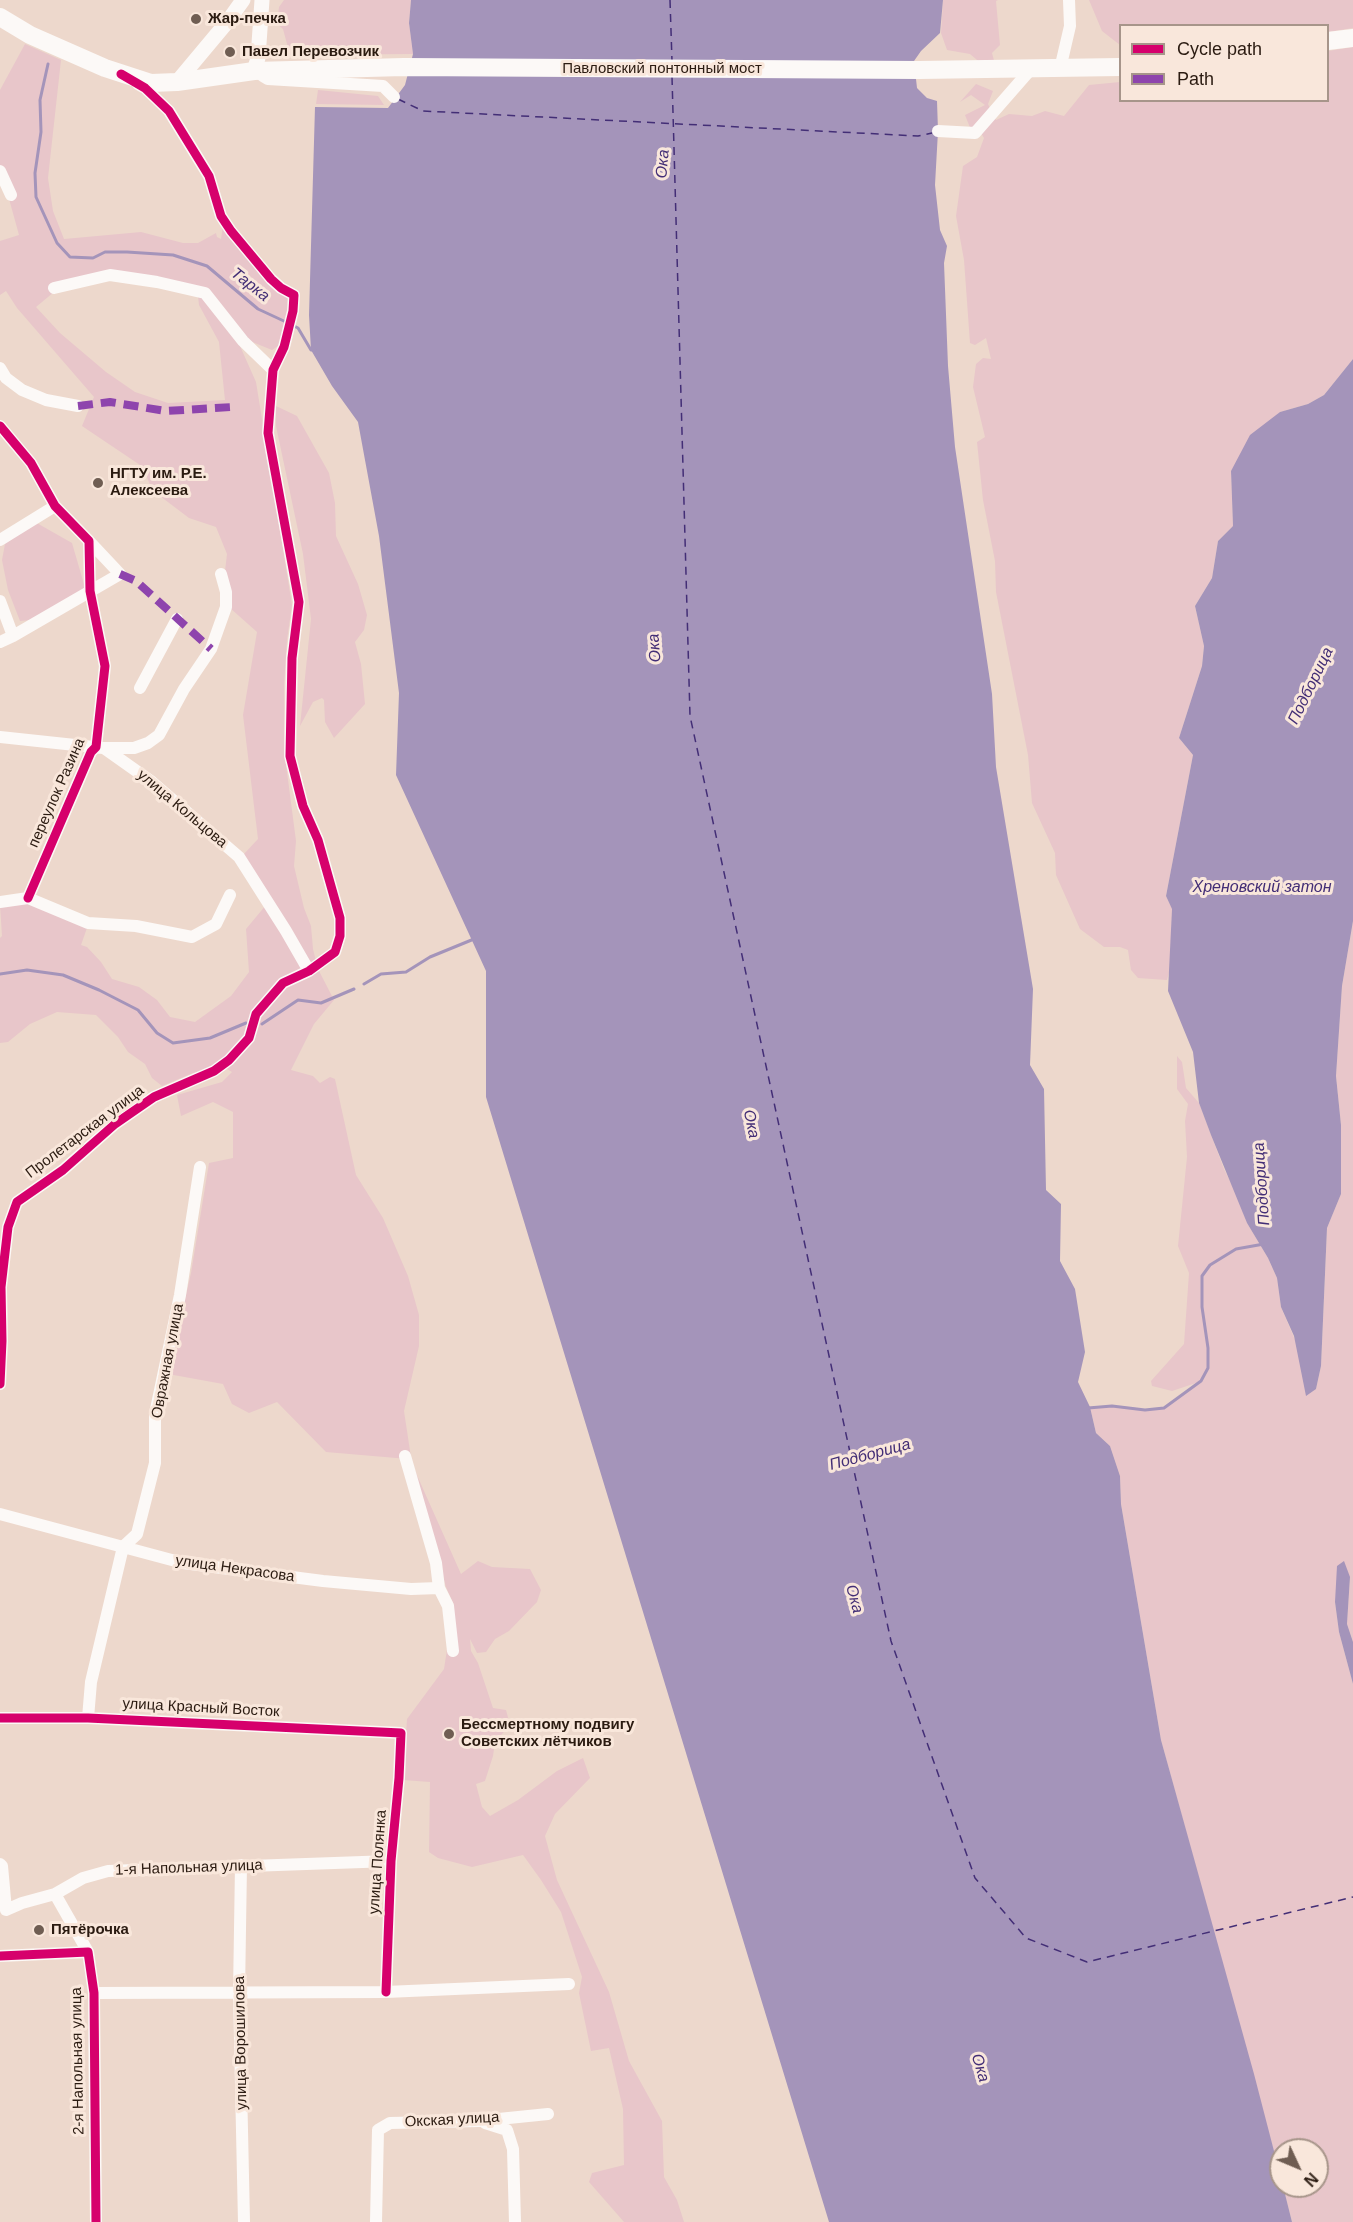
<!DOCTYPE html>
<meta charset="utf-8">
<style>
body{margin:0}
#map{position:relative;width:1353px;height:2222px;overflow:hidden;background:#edd8cc;font-family:Helvetica,sans-serif}
canvas{display:block}
.legend{position:absolute;left:1119px;top:24px;width:210px;height:78px;box-sizing:border-box;background:#f9e7db;border:2px solid #a7958a;margin:0;padding:8px 10px;list-style:none;font-size:18px;color:#2b1b11}
.legend li{display:flex;align-items:center;gap:12px;height:30px}
.legend b{width:30px;border:2px solid #a7958a}
.north{position:absolute;left:1269px;top:2138px;width:60px;height:60px;box-sizing:border-box;background:#f9e7db;border:2px solid #a7958a;border-radius:50%;rotate:134deg;font-size:16px;font-weight:700;line-height:24px;text-align:center;color:#2b1b11}
.north::after{content:'';display:block;margin:auto;width:21px;height:27px;background:#6f5d52;clip-path:polygon(50% 0,100% 100%,50% 72%,0 100%)}
</style>
<div id="map">
<canvas width="1353" height="2222"></canvas>
<ul class="legend">
<li><b style="height:8px;background:#d6006c"></b>Cycle path</li>
<li><b style="height:8px;background:#8e44ad"></b>Path</li>
</ul>
<div class="north">N</div>
</div>
<script>
const ctx = document.querySelector('canvas').getContext('2d');
ctx.lineJoin = 'round';
function fill(path, color) {
  ctx.fillStyle = color;
  ctx.fill(path, 'evenodd');
}
function shape(rows) {
  const path = new Path2D();
  for (const r of rows) {
    path.moveTo(r[0], r[1]);
    for (let i = 2; i < r.length; i += 2) path.lineTo(r[i], r[i + 1]);
  }
  return path;
}
function stroke(path, color, width, dash) {
  ctx.strokeStyle = color;
  ctx.lineWidth = width;
  ctx.lineCap = dash ? 'butt' : 'round';
  ctx.setLineDash(dash || []);
  ctx.stroke(path);
}
function label(font, color, halo, rows, align = 'center') {
  ctx.font = font + ' Helvetica,sans-serif';
  ctx.lineWidth = 6;
  ctx.setLineDash([]);
  ctx.textBaseline = 'middle';
  ctx.strokeStyle = halo;
  ctx.fillStyle = color;
  for (const [text, x, y, turn = 0] of rows) {
    ctx.save();
    ctx.translate(x, y);
    ctx.rotate((+turn || 0) * Math.PI / 180);
    ctx.textAlign = isNaN(turn) ? turn : align;
    if (halo) ctx.strokeText(text, 0, 0);
    ctx.fillText(text, 0, 0);
    ctx.restore();
  }
}
const green = shape([
 [284,0,411,0,409,23,413,54,290,55,283,29,277,24,279,7],
 [943,0,998,0,996,1,1000,45,992,53,995,64,983,65,970,54,947,50,941,33],
 [1089,0,1353,0,1353,28,1328,32,1328,26,1120,26,1120,45,1102,31],
 [25,44,61,60,48,178,53,211,64,239,141,232,183,243,198,243,216,233,217,237,221,239,223,225,289,298,289,312,281,344,272,350,245,339,202,288,109,271,54,292,36,307,60,333,106,372,135,392,168,403,225,400,219,342,199,305,198,296,207,299,240,346,256,382,292,605,287,640,284,685,284,749,296,841,294,866,304,908,311,926,313,949,318,969,334,1000,314,1024,291,1070,313,1076,320,1083,330,1077,335,1079,356,1175,383,1218,408,1276,419,1315,419,1346,404,1411,412,1464,461,1574,478,1561,492,1567,530,1569,541,1590,537,1602,509,1631,495,1639,486,1652,477,1653,470,1639,471,1651,478,1663,493,1708,506,1710,510,1725,495,1742,493,1756,485,1781,476,1784,482,1807,490,1816,518,1800,557,1771,583,1758,590,1778,555,1814,545,1836,557,1880,609,1992,629,2061,662,2121,664,2177,677,2200,684,2222,624,2222,589,2182,592,2173,624,2165,623,2109,609,2048,591,2051,579,1993,582,1977,561,1912,541,1880,523,1855,472,1867,438,1858,429,1852,430,1782,403,1780,407,1719,444,1669,454,1605,446,1587,408,1459,326,1452,277,1402,249,1413,232,1404,223,1384,168,1374,191,1273,209,1163,233,1158,233,1112,213,1102,181,1116,177,1095,222,1082,232,1072,222,1066,193,1073,162,1086,152,1078,145,1064,128,1052,118,1037,96,1015,57,1012,30,1024,8,1042,0,1043,0,938,2,936,0,905,27,900,88,925,81,945,87,947,101,962,112,979,139,987,157,1000,170,1017,195,1022,231,996,249,972,246,929,271,899,243,855,258,839,243,715,257,632,230,608,225,571,227,554,216,527,189,518,152,490,143,467,82,426,94,397,17,308,6,291,0,295,0,241,19,235,0,166,0,90],
 [1353,47,1353,359,1324,395,1308,404,1280,412,1270,421,1231,471,1233,526,1218,541,1212,578,1195,606,1204,646,1202,666,1179,738,1193,755,1166,896,1172,908,1170,969,1167,980,1138,978,1131,970,1128,950,1120,947,1104,947,1080,929,1056,875,1055,853,1032,803,1028,755,996,592,995,561,983,500,977,442,985,437,973,387,976,364,983,358,991,359,986,338,975,345,970,343,964,260,956,216,963,166,977,157,984,138,978,128,971,130,965,115,985,105,971,95,960,102,976,84,993,91,988,104,996,120,1009,114,1032,116,1045,111,1064,116,1089,85,1120,82,1120,100,1328,100,1328,51],
 [318,90,378,96,384,105,316,104],
 [276,406,297,416,329,473,335,503,336,536,358,584,367,615,364,630,355,642,361,664,365,704,334,738,325,722,324,700,322,698,313,702,300,726,311,619,303,554,276,426],
 [35,522,72,543,86,591,40,619,20,621,8,590,2,560,5,544],
 [1353,921,1353,1642,1347,1624,1350,1577,1335,1602,1339,1632,1353,1684,1353,2222,1292,2222,1283,2186,1317,2186,1317,2150,1281,2150,1281,2178,1161,1740,1121,1504,1120,1476,1110,1446,1096,1433,1090,1407,1112,1406,1145,1410,1163,1408,1199,1382,1172,1391,1152,1386,1151,1381,1184,1344,1189,1273,1178,1246,1187,1157,1185,1121,1188,1104,1177,1089,1177,1056,1182,1062,1186,1088,1199,1103,1224,1169,1238,1197,1247,1223,1268,1258,1277,1278,1281,1307,1316,1389,1321,1366,1327,1228,1341,1194,1341,1125,1336,1076,1342,986]
]);
const water = shape([
 [411,0,943,0,940,33,921,51,914,61,917,88,927,98,937,101,938,131,935,185,940,230,947,246,944,263,948,366,955,447,992,694,996,767,1033,989,1030,1065,1044,1089,1046,1190,1061,1204,1060,1261,1075,1289,1085,1352,1078,1382,1090,1407,1096,1433,1110,1446,1120,1476,1121,1504,1161,1740,1254,2074,1281,2178,1281,2186,1283,2186,1292,2222,829,2222,486,1097,486,971,396,775,399,693,379,536,358,422,332,386,311,350,309,315,315,107,388,108,405,85,413,54,409,23],
 [1353,359,1353,921,1342,986,1336,1076,1341,1125,1341,1194,1327,1228,1321,1366,1316,1389,1306,1396,1294,1336,1281,1307,1277,1278,1268,1258,1247,1223,1211,1135,1199,1103,1193,1052,1168,991,1172,909,1166,896,1193,755,1179,738,1202,666,1204,646,1195,606,1212,578,1218,541,1233,526,1231,471,1250,435,1280,412,1308,404,1324,395],
 [1344,1561,1350,1577,1347,1624,1353,1642,1353,1684,1339,1632,1335,1602,1337,1566]
]);
const stream = shape([
 [48,64,40,100,41,132,35,173,36,197,57,243,70,257,93,258,105,252,127,252,173,255,207,266,258,309,286,322],
 [292,325,298,328,311,350,315,350],
 [0,974,27,970,63,975,99,990,138,1010,157,1033,173,1043,210,1038,246,1023],
 [364,984,381,974,406,972,430,957,474,939],
 [262,1024,298,1000,321,1003,354,989],
 [1088,1408,1112,1406,1145,1410,1164,1408,1201,1381,1208,1368,1208,1348,1202,1307,1202,1276,1210,1265,1236,1249,1264,1244]
]);
const ferry = shape([
 [670,0,672,61],
 [672,77,690,716,891,1641,975,1878,1026,1938,1087,1962,1353,1897],
 [398,99,423,111,918,136,932,133]
]);
const minor = shape([
 [1060,69,1070,26,1069,0],
 [263,76,268,79,383,86,394,97],
 [938,131,975,133,1031,69],
 [0,171,11,195],
 [54,288,110,275,157,282,205,293,243,341,273,370],
 [0,368,6,378,22,390,46,400,78,406],
 [0,426,31,463,55,506,89,541,90,591,105,666,96,747,91,752,28,898],
 [0,540,55,506],
 [0,601,13,636],
 [0,642,13,636,120,574,89,541],
 [140,688,177,619],
 [0,737,103,748,134,748,148,743,159,735,184,689,211,649,226,607,226,592,221,574],
 [104,748,152,782,239,857,286,931,309,971],
 [0,902,28,898,88,923,136,926,192,937,216,924,230,895],
 [0,1384,2,1341,1,1287,8,1227,17,1202,63,1170,115,1124,154,1097,214,1071,229,1060,249,1038,256,1014,283,983,309,971,335,952,340,936,340,918,318,840,303,806,290,756,292,658,299,602,268,433,273,370,284,347,293,311,294,295,281,288,271,279,231,231,221,216,209,176,169,111,145,88,138,84],
 [405,1456,436,1563,439,1588,448,1606,453,1651],
 [0,1514,183,1563,323,1581,411,1589,439,1588],
 [0,1718,88,1718,401,1733,399,1778,391,1861,386,1992],
 [88,1718,91,1682,123,1547,137,1534,155,1463,155,1414,180,1295,200,1167],
 [0,1864,2,1866,6,1910],
 [241,1865,239,1993,244,2222],
 [55,1894,88,1952],
 [6,1910,22,1903,55,1894,83,1878,108,1871,391,1861],
 [0,1956,88,1952,94,1993,96,2222],
 [94,1993,386,1992,569,1984],
 [485,2123,507,2130,513,2149,515,2222],
 [376,2222,378,2130,390,2123,479,2121,548,2114]
]);
const tertiary = shape([
 [254,71,258,58,262,0],
 [177,82,228,21,243,0]
]);
const secondary = shape([
 [0,17,30,35,105,68,151,83,177,82,254,71,404,67,919,70,1120,67],
 [1328,41,1353,38]
]);
const quiet = shape([
 [78,406,110,402,166,411,232,407],
 [120,574,136,581,211,649]
]);
const cycleway = shape([
 [0,426,31,463,55,506,89,541,90,591,105,666,96,747,91,752,28,898],
 [0,1384,2,1341,1,1287,8,1227,17,1202,63,1170,115,1124,154,1097,214,1071,229,1060,249,1038,256,1014,283,983,309,971,335,952,340,936,340,918,318,840,303,806,290,756,292,658,299,602,268,433,273,370,284,347,293,311,294,295,281,288,271,279,231,231,221,216,209,176,169,111,145,88,121,74],
 [0,1718,88,1718,401,1733,399,1778,391,1861,386,1992],
 [0,1956,88,1952,94,1993,96,2222]
]);
const markers = [
 [196,19,6,"#6f5d52"],
 [230,52,6,"#6f5d52"],
 [98,483,6,"#6f5d52"],
 [449,1734,6,"#6f5d52"],
 [39,1930,6,"#6f5d52"]
];
const poiNames = [
 ["Жар-печка",208,19],
 ["Павел Перевозчик",242,52],
 ["НГТУ им. Р.Е.",110,474],
 ["Алексеева",110,491],
 ["Бессмертному подвигу",461,1725],
 ["Советских лётчиков",461,1742],
 ["Пятёрочка",51,1930]
];
const streetNames = [
 ["Павловский понтонный мост",662,69],
 ["переулок Разина",57,793,-66],
 ["улица Кольцова",182,809,40],
 ["Пролетарская улица",85,1132,-37],
 ["Овражная улица",168,1361,-79],
 ["улица Некрасова",235,1569,8],
 ["улица Красный Восток",201,1708,3],
 ["улица Полянка",378,1862,-86],
 ["1-я Напольная улица",189,1868,-2],
 ["улица Ворошилова",241,2043,-91],
 ["2-я Напольная улица",78,2061,-91],
 ["Окская улица",452,2120,-3]
];
const waterNames = [
 ["Ока",663,164,-85],
 ["Тарка",250,285,38],
 ["Ока",655,648,-94],
 ["Подборица",1311,686,-64],
 ["Хреновский затон",1262,888],
 ["Ока",751,1124,79],
 ["Подборица",1262,1184,-94],
 ["Подборица",870,1455,-15],
 ["Ока",854,1599,75],
 ["Ока",980,2068,73]
];
fill(green, '#e8c6ca');
fill(water, '#a494ba');
stroke(stream, '#a494ba', 3);
stroke(ferry, '#432e76', 1.5, [8, 6]);
stroke(minor, '#fcf9f7', 12);
stroke(tertiary, '#fcf9f7', 15);
stroke(secondary, '#fcf9f7', 18);
stroke(quiet, '#8e44ad', 8, [15, 8]);
stroke(cycleway, '#d6006c', 9);
for (const [x, y, r, color] of markers) {
  const dot = new Path2D();
  dot.arc(x, y, r, 0, 2 * Math.PI);
  ctx.fillStyle = color;
  ctx.fill(dot);
  stroke(dot, '#f9e7db', 2);
}
label('bold 15px', '#2b1b11', '#f9e7db', poiNames, 'left');
label('15px', '#2b1b11', '#f9e7db', streetNames);
label('italic 16px', '#432e76', '#f9e7db', waterNames);
</script>
